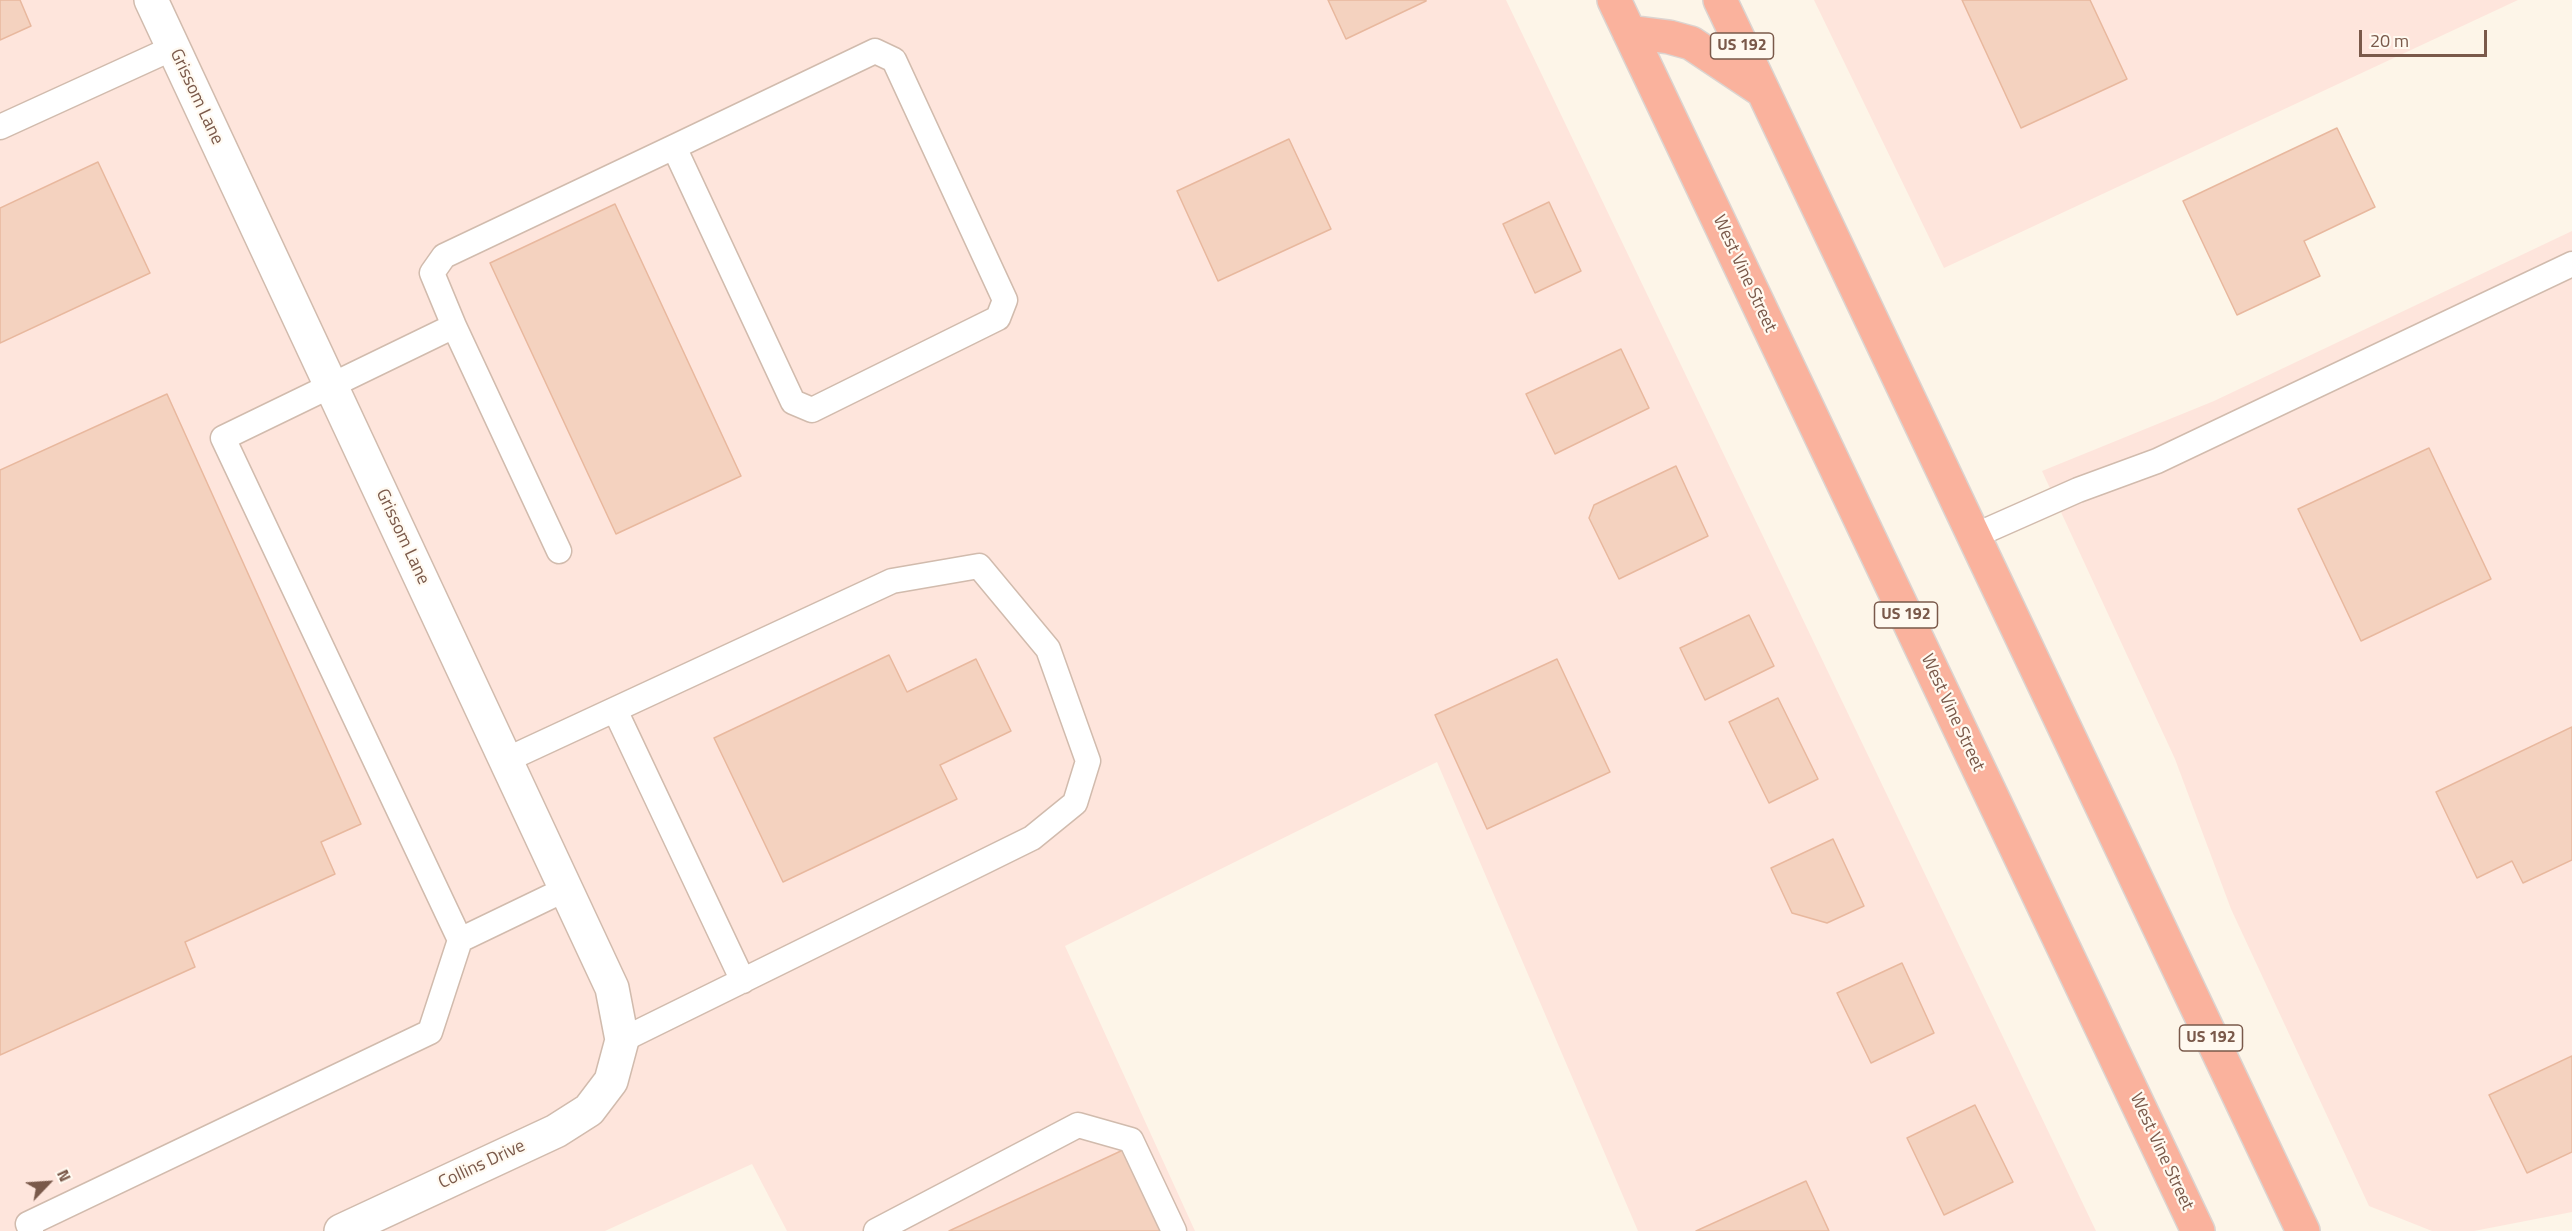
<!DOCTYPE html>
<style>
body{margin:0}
#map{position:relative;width:2572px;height:1231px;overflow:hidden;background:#fdf5e8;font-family:"Titillium Web",sans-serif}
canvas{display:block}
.north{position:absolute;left:18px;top:1153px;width:60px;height:60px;-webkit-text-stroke:4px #fff9f0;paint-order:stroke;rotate:65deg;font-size:16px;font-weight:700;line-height:24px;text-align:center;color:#7a594a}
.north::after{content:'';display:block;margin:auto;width:21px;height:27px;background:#7a594a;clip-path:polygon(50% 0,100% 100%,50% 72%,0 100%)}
.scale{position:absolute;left:2359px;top:30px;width:128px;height:27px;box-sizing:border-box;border:3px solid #7a594a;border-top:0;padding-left:8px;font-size:18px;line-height:21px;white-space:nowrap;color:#7a594a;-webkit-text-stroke:4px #fff9f0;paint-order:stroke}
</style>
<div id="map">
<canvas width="2572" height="1231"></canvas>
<div class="north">N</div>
<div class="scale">20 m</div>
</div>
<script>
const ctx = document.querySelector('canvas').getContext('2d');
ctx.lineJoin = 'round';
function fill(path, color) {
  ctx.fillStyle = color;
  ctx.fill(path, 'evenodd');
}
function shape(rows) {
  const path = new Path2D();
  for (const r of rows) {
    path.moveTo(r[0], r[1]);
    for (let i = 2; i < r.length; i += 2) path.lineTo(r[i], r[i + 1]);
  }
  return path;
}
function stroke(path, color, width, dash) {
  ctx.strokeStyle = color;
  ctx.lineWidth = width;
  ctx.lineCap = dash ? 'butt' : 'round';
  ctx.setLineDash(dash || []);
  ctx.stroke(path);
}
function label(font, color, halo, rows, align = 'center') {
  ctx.font = font + ' "Titillium Web",sans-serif';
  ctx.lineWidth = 4.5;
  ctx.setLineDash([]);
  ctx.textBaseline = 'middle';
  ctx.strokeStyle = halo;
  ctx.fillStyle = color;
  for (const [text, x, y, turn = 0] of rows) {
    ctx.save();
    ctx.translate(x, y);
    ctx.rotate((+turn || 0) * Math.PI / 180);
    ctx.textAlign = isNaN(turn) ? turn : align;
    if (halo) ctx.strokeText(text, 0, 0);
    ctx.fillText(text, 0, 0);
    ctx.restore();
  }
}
const commercial = shape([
 [0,0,1506,0,2096,1231,1638,1231,1437,762,1065,946,1195,1231,787,1231,752,1164,605,1231,0,1231],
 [1814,0,2518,0,1944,268],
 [2572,231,2572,1212,2474,1231,2432,1231,2369,1206,2231,909,2175,759,2042,471,2214,401]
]);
const building = shape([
 [0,0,20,0,31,26,0,40,0,0],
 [1328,0,1426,0,1426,1,1346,39,1328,0],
 [1962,0,2090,0,2127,79,2021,128,1962,0],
 [2337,128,2375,207,2304,241,2320,276,2237,315,2183,201,2337,128],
 [1289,139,1331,229,1218,281,1177,191,1289,139],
 [98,162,150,273,0,343,0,208,98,162],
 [1549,202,1581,271,1535,293,1503,224,1549,202],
 [615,204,741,476,616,534,490,263,615,204],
 [1621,349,1649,408,1555,454,1526,394,1621,349],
 [167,394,361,824,321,842,335,874,185,942,195,967,0,1055,0,470,167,394],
 [2429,448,2491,579,2361,641,2298,509,2429,448],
 [1676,466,1708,536,1619,579,1589,518,1594,505,1676,466],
 [1749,615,1774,666,1705,700,1680,648,1749,615],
 [889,655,907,692,976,659,1011,731,940,765,957,799,783,882,714,738,889,655],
 [1557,659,1610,772,1487,829,1435,715,1557,659],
 [1778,698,1818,779,1769,803,1729,722,1778,698],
 [2572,727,2572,860,2523,883,2512,861,2477,878,2436,792,2572,727],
 [1833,839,1864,906,1827,923,1792,913,1771,868,1833,839],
 [1902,963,1934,1033,1871,1063,1837,993,1902,963],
 [2572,1056,2572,1152,2527,1173,2489,1095,2572,1056],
 [1975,1105,2013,1182,1944,1215,1907,1138,1975,1105],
 [1123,1150,1161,1231,949,1231,1123,1150],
 [1806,1181,1829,1231,1696,1231,1806,1181]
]);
const lane = shape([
 [0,127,173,48],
 [454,326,559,551],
 [1974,536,2078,490,2157,461,2572,264],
 [615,710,743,981],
 [506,760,892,581,979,566,1048,649,1088,761,1075,803,1032,838,622,1040],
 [566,889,460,940,223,438,454,326,432,273,444,256,674,147,875,51,894,60,1005,300,998,318,812,410,793,402,674,147],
 [31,1231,28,1224,430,1032,460,940],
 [876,1231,1078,1125,1131,1140,1174,1231]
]);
const street = shape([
 [151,0,612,988,622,1040,611,1081,589,1110,556,1131,341,1231]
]);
const highway = shape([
 [1614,0,2198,1231],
 [1720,0,2303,1231],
 [1629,32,1669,37,1691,43,1763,91]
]);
const shields = [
 [1742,46,63],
 [1906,615,63],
 [2211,1038,63]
];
const shieldNames = [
 ["US 192",1742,46],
 ["US 192",1906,615],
 ["US 192",2211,1038]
];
const streetNames = [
 ["Grissom Lane",196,97,65],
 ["West Vine Street",1744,274,65],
 ["Grissom Lane",402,537,65],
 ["West Vine Street",1952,713,65],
 ["West Vine Street",2161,1152,65],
 ["Collins Drive",482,1165,-25]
];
fill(commercial, '#fee5dc');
fill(building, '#f4d2bf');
stroke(building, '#e8b89e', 1.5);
stroke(lane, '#d1bbad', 27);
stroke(street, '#d1bbad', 36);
stroke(highway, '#dcd4d0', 36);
stroke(lane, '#fff', 24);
stroke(street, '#fff', 33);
stroke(highway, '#fab29d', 33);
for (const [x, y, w] of shields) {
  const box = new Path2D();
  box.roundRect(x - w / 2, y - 13, w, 26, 4.5);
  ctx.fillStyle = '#fff9f0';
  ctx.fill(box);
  stroke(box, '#7a594a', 1.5);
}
label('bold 16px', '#7a594a', null, shieldNames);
label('18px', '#7a594a', '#fff9f0', streetNames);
</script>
